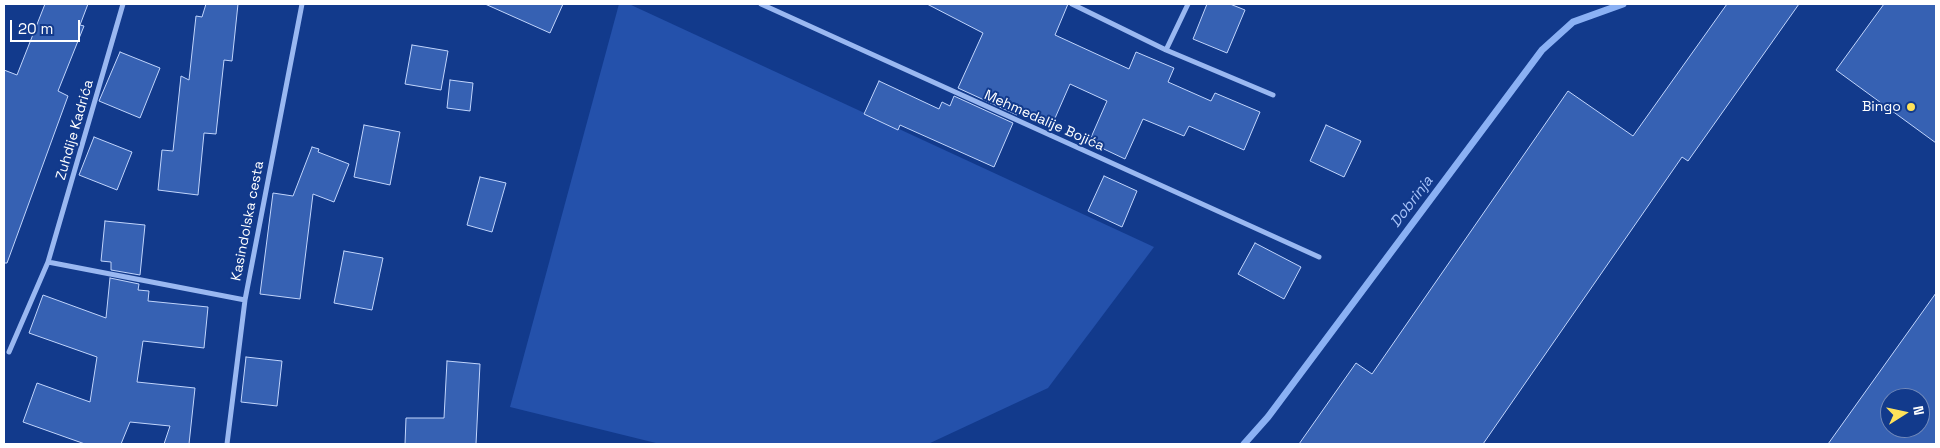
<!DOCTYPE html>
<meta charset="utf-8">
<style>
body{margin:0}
#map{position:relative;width:1940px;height:448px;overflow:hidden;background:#123a8c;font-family:"Space Grotesk",sans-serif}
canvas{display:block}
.frame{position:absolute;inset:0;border:5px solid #fff;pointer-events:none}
.north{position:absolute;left:1880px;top:388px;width:50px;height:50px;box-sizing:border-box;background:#123a8c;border:1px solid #7189ba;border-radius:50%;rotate:80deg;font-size:14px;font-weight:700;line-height:20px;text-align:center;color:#fff}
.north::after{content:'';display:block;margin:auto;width:18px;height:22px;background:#ffe25a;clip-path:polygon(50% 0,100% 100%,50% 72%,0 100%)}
.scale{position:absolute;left:10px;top:20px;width:70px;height:22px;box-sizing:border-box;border:2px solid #fff;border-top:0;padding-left:6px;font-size:15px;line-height:18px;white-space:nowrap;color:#fff;-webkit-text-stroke:4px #123a8c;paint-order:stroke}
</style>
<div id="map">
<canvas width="1940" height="448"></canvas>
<div class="frame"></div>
<div class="north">N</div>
<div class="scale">20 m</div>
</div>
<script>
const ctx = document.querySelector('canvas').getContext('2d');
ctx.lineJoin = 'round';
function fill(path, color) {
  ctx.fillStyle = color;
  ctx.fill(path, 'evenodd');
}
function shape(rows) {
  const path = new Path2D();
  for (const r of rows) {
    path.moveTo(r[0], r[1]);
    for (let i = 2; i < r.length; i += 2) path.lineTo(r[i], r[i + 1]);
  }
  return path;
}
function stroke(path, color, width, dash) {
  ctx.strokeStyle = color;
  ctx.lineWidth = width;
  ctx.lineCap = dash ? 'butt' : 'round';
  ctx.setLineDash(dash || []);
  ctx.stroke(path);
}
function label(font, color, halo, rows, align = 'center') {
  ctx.font = font + ' "Space Grotesk",sans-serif';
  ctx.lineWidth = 4;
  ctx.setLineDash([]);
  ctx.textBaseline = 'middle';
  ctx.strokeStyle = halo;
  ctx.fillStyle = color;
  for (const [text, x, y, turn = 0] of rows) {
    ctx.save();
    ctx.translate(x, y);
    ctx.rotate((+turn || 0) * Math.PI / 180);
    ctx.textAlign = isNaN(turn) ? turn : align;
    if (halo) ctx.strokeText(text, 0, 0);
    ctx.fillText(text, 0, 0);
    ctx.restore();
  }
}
const green = shape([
 [619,4,629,4,1154,247,1048,388,928,444,660,444,510,407]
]);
const stream = shape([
 [1244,444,1268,417,1542,50,1573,22,1623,4]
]);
const building = shape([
 [45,4,88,4,80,25,84,26,58,91,68,96,7,263,4,263,4,70,17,75,45,4],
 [206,4,238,4,232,61,224,60,216,134,204,133,198,195,158,190,162,150,173,151,181,76,189,80,196,16,202,17,206,4],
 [485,4,563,4,550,33,485,4],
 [927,4,1068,4,1055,35,1129,69,1136,52,1174,68,1168,82,1211,101,1215,93,1260,112,1244,150,1189,126,1184,136,1143,119,1125,159,1089,142,1107,101,1070,84,1052,125,1019,110,1017,115,958,88,983,33,927,4],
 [1207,4,1230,4,1245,10,1227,53,1193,39,1207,4],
 [1727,4,1799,4,1688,161,1682,157,1483,444,1299,444,1356,363,1372,374,1568,91,1633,136,1727,4],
 [1884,4,1936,4,1936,143,1836,70,1884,4],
 [412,45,448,51,441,90,405,84,412,45],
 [120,52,160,68,140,118,99,101,120,52],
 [450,80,473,83,470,111,447,108,450,80],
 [879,81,939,109,942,102,950,106,954,96,1013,123,994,167,900,125,898,130,864,114,879,81],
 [364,125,400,132,390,185,354,177,364,125],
 [1326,125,1361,141,1344,177,1310,161,1326,125],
 [94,137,132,152,117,190,79,175,94,137],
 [312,147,319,149,318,152,349,164,334,202,313,194,300,299,260,294,273,193,293,196,312,147],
 [1104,176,1137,191,1122,227,1088,211,1104,176],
 [480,177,506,183,492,232,467,225,480,177],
 [105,221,145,225,140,275,111,270,111,262,101,261,105,221],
 [1255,243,1301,267,1284,299,1238,274,1255,243],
 [344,251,383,258,372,310,334,303,344,251],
 [110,278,139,284,138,290,149,291,148,301,208,307,204,348,143,341,137,382,195,388,189,444,164,444,170,426,130,422,121,444,85,444,23,422,37,383,90,402,97,357,29,333,43,295,106,318,110,278],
 [1936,293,1936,444,1828,444,1936,293],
 [1890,398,1920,398,1920,428,1890,428,1890,398],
 [246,357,282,361,277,406,241,402,246,357],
 [447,361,480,364,476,444,405,444,406,418,444,418,447,361]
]);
const street = shape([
 [761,4,1319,257],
 [1072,4,1166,50,1273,95],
 [1166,50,1188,4],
 [48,262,245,300],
 [9,352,48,262,123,4],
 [227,444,245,300,302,4]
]);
const markers = [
 [1911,107,5,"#ffe25a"]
];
const poiNames = [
 ["Bingo",1901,107]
];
const streetNames = [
 ["Mehmedalije Bojića",1044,121,24],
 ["Zuhdije Kadrića",75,130,-74],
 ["Kasindolska cesta",248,221,-79]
];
const waterNames = [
 ["Dobrinja",1412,202,-53]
];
fill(green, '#2451ab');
stroke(stream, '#8bb1f4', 7);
fill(building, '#3661b3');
stroke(building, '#c1d5fc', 1);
stroke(street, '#9ab8f1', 5);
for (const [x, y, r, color] of markers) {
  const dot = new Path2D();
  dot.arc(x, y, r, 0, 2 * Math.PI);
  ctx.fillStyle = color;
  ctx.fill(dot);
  stroke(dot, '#123a8c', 2);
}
label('14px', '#fff', '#123a8c', poiNames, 'right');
label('14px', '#fff', '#123a8c', streetNames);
label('italic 15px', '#a6c2f8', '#123a8c', waterNames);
</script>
